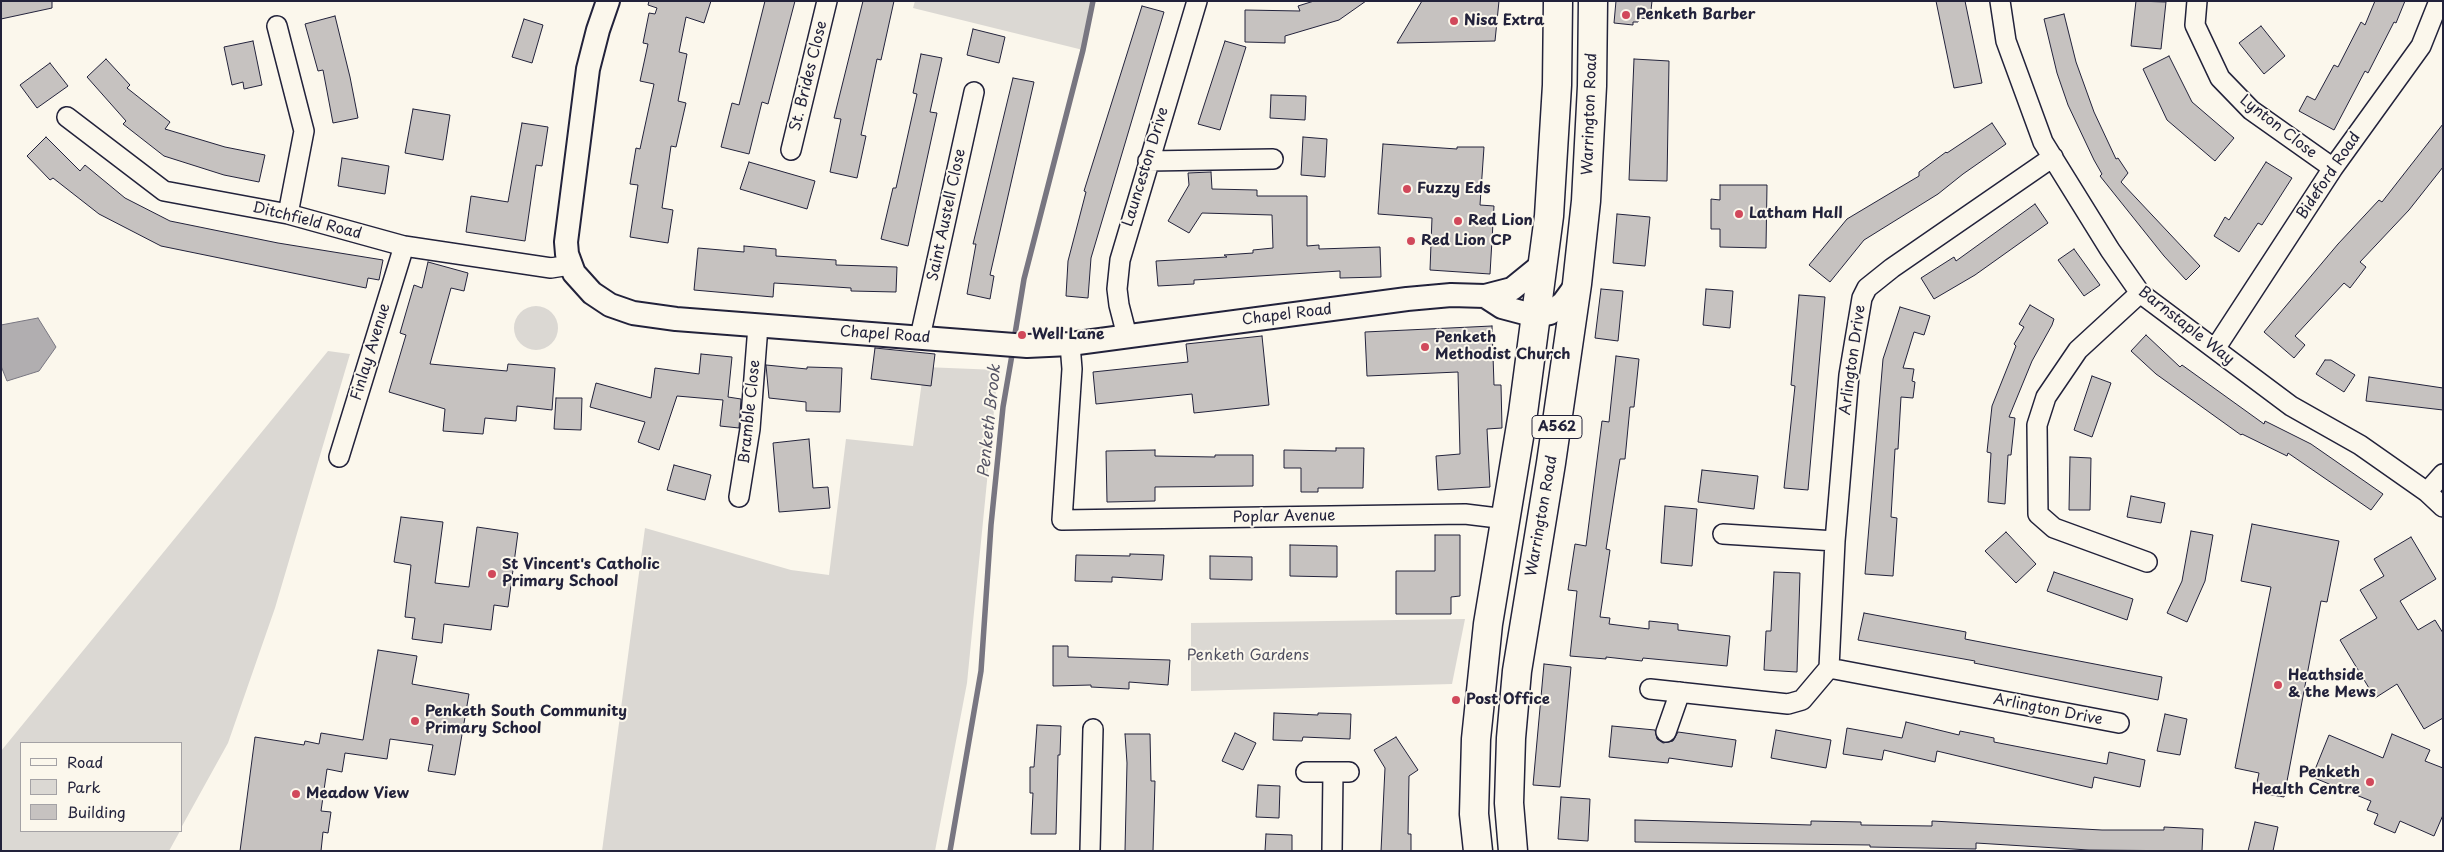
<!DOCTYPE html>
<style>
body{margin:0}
#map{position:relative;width:2444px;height:852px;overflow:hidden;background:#fbf7ec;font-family:"Playpen Sans",sans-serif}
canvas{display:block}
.frame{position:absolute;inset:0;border:2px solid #22223b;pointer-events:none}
.legend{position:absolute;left:20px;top:742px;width:162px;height:90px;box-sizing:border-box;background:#fbf7ec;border:1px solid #a4a2a5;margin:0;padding:6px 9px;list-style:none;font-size:15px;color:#22223b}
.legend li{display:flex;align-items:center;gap:10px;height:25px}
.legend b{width:25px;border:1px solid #a4a2a5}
</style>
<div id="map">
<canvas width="2444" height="852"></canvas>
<div class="frame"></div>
<ul class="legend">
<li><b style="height:6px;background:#fbf7ec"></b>Road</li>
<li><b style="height:14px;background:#dbd8d3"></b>Park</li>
<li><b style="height:14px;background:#c6c2c0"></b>Building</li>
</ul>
</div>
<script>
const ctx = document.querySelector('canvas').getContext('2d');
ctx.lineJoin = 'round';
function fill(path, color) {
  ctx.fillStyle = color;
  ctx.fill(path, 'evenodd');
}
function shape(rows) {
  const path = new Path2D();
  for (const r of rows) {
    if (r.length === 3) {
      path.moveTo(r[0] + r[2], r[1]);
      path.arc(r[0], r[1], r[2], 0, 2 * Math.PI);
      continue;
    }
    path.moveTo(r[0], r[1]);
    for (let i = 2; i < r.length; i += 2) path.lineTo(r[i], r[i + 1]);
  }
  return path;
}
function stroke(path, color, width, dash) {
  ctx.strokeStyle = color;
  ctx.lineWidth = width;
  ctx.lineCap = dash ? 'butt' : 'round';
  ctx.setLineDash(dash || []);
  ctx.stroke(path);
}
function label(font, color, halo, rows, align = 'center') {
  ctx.font = font + ' "Playpen Sans",sans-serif';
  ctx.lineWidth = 4;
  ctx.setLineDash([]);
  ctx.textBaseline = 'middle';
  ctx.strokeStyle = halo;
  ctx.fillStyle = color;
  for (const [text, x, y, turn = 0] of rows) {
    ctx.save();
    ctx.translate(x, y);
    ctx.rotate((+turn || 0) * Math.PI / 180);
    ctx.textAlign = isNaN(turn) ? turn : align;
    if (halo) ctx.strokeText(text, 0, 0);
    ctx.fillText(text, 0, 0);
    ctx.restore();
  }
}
const green = shape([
 [915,1,1093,1,1083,50,913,8],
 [536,328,22],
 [328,351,350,354,275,608,228,743,181,828,181,743,21,743,21,831,180,831,169,851,1,851,1,751],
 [924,367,998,370,967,683,935,851,602,851,645,528,791,570,829,575,846,439,913,446],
 [1465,619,1452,684,1191,691,1191,623]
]);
const water = shape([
 [38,318,56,347,39,371,7,381,1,366,1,325,38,318]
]);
const stream = shape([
 [1014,340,1024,279,1083,50,1093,1],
 [950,851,981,671,991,525,1003,407,1013,349]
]);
const building = shape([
 [1,1,52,1,52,8,1,19,1,1],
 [649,1,711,1,704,23,686,17,679,52,687,54,678,101,686,103,676,147,671,146,662,208,673,210,668,243,630,237,638,185,630,184,636,148,640,149,654,84,640,81,648,44,643,43,649,13,655,14,657,8,648,5,649,1],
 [765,1,795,1,768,104,762,102,749,154,721,147,732,103,739,105,765,1],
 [863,1,894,1,881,60,877,59,861,135,866,136,857,178,830,172,841,119,834,118,863,1],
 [1314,1,1366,1,1339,20,1285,36,1285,43,1245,42,1245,10,1300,11,1298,6,1314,1],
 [1422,1,1499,1,1495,41,1397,43,1422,1],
 [1616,1,1652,1,1650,19,1639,18,1638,22,1633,22,1633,25,1614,23,1616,1],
 [1936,1,1965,1,1982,83,1954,88,1936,1],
 [2136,1,2166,2,2161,49,2131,46,2136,1],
 [2375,1,2405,1,2396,23,2394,22,2368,73,2365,71,2334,130,2299,111,2307,96,2315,100,2334,65,2338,67,2361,22,2365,25,2375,1],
 [1142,6,1164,12,1091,258,1088,298,1066,296,1068,261,1086,192,1084,191,1142,6],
 [2064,14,2076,62,2094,112,2116,159,2118,158,2128,173,2121,182,2200,266,2186,280,2164,256,2100,176,2102,174,2094,160,2068,105,2057,73,2044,19,2064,14],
 [335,16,350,77,358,118,333,123,323,70,318,71,305,24,335,16],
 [524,19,543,25,532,63,512,57,524,19],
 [2261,26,2285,56,2264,74,2239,43,2261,26],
 [973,29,1005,37,999,63,967,55,973,29],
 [253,41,262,85,244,89,243,82,232,85,224,47,253,41],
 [1225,41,1246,47,1220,130,1198,124,1225,41],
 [921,54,942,58,930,112,937,113,908,246,881,239,893,188,896,188,917,94,913,93,921,54],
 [2169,56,2192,102,2234,138,2215,161,2167,120,2143,69,2169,56],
 [106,59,130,85,127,88,170,122,165,129,225,147,265,155,259,182,224,175,164,156,123,124,126,121,87,77,106,59],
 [1634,59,1669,61,1667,181,1629,180,1634,59],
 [50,63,68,86,37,108,20,85,50,63],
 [1013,78,1034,82,990,275,994,276,990,299,967,294,976,244,973,244,1013,78],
 [1271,95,1306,96,1305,120,1270,118,1271,95],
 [413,109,450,115,443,160,405,153,413,109],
 [522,123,548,127,542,166,536,165,525,241,466,232,471,196,508,202,522,123],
 [1992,123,2006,144,1963,174,1938,194,1864,240,1830,282,1809,265,1847,219,1919,176,1919,172,1946,152,1947,153,1992,123],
 [2443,124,2443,167,2409,210,2360,262,2366,267,2350,288,2344,283,2295,336,2305,345,2294,358,2264,332,2338,244,2379,200,2382,202,2443,124],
 [46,137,80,171,85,165,125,198,170,221,278,243,383,260,379,280,368,278,366,288,161,246,99,214,53,178,50,180,27,156,46,137],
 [1303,137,1327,139,1325,177,1301,175,1303,137],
 [1383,144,1457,149,1457,147,1484,147,1480,205,1494,206,1490,274,1430,270,1432,218,1378,214,1383,144],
 [342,158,389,166,385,194,338,186,342,158],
 [749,162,815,181,807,209,740,189,749,162],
 [2266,162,2292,178,2262,225,2258,223,2239,252,2214,236,2225,217,2229,220,2266,162],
 [1211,172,1212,189,1257,190,1257,196,1307,196,1307,246,1319,245,1319,249,1380,247,1381,277,1340,278,1340,271,1194,280,1194,284,1158,286,1156,261,1227,257,1224,255,1253,253,1253,250,1273,248,1272,215,1202,213,1189,233,1168,221,1189,185,1188,173,1211,172],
 [1720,185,1767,185,1766,248,1720,247,1720,229,1711,229,1711,199,1720,200,1720,185],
 [2035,204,2048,223,1975,275,1934,299,1921,278,1954,257,1956,261,2035,204],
 [1617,214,1650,217,1645,266,1613,263,1617,214],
 [744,246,776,249,776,256,836,260,836,265,897,267,896,292,851,291,851,288,774,283,773,297,694,290,698,248,744,252,744,246],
 [2074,249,2100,285,2084,296,2058,260,2074,249],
 [428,262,468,273,464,291,451,288,430,364,507,371,508,364,555,368,552,410,517,406,516,421,485,418,483,434,443,431,445,409,389,392,406,335,400,333,414,285,422,288,428,262],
 [1601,289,1623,291,1618,341,1595,338,1601,289],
 [1706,289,1733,291,1730,328,1703,325,1706,289],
 [1799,295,1825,297,1808,490,1784,488,1795,386,1791,385,1799,295],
 [2030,305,2054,319,2052,325,2032,361,2009,417,2015,418,2011,455,2008,455,2005,504,1988,502,1991,453,1987,452,1992,406,2016,346,2014,344,2024,327,2019,324,2030,305],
 [1900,307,1930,316,1924,335,1914,332,1903,368,1914,369,1912,381,1915,382,1913,398,1901,397,1898,449,1895,449,1891,517,1897,518,1893,576,1865,574,1883,359,1900,307],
 [1492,326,1494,385,1501,385,1502,428,1487,429,1490,487,1438,490,1436,456,1460,454,1458,372,1367,376,1365,332,1492,326],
 [2146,335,2180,367,2182,365,2264,424,2265,421,2311,444,2383,494,2371,510,2288,453,2287,456,2242,434,2241,435,2156,374,2131,351,2146,335],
 [1262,336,1269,405,1194,413,1192,394,1096,404,1093,372,1188,362,1186,344,1262,336],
 [875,348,935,354,931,386,871,379,875,348],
 [701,354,732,357,728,397,741,399,739,428,720,426,723,400,677,396,659,450,638,442,645,422,590,407,596,383,651,398,655,368,699,374,701,354],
 [1616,356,1639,359,1634,407,1630,407,1625,459,1620,459,1606,549,1610,550,1600,617,1610,618,1609,624,1649,629,1649,621,1678,624,1678,630,1730,636,1727,666,1643,658,1642,661,1606,657,1606,659,1570,656,1577,591,1568,590,1575,544,1586,546,1602,421,1609,422,1616,356],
 [2325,360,2331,360,2355,375,2344,392,2316,374,2325,360],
 [766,365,807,369,807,367,842,368,840,412,806,411,806,402,769,398,766,365],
 [2092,376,2111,383,2092,437,2074,430,2092,376],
 [2369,377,2443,388,2443,410,2366,401,2369,377],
 [556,398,582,398,581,430,554,429,556,398],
 [809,439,813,488,828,487,830,508,779,512,773,443,809,439],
 [1336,448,1364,448,1363,488,1318,488,1318,492,1301,492,1301,468,1284,468,1284,450,1336,451,1336,448],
 [1155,450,1155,456,1215,457,1215,455,1253,455,1253,486,1155,487,1155,501,1107,502,1106,451,1155,450],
 [2070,457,2091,458,2090,510,2069,510,2070,457],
 [674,465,711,475,705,500,667,490,674,465],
 [1702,470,1758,476,1754,509,1698,502,1702,470],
 [2131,496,2165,503,2161,523,2127,517,2131,496],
 [1665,506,1697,509,1692,566,1661,563,1665,506],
 [401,517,443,522,435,583,469,587,477,527,518,533,508,607,494,605,491,630,444,624,442,643,412,639,415,618,405,617,411,565,394,562,401,517],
 [2252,524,2339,541,2327,602,2321,601,2284,797,2255,792,2259,773,2235,768,2271,587,2241,581,2252,524],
 [2191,531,2213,535,2205,581,2187,622,2167,613,2182,581,2191,531],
 [2006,532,2036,564,2016,583,1985,551,2006,532],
 [1435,535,1460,535,1460,596,1451,597,1451,614,1396,614,1396,571,1435,571,1435,535],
 [2411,537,2436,579,2400,601,2418,630,2435,620,2443,633,2443,718,2424,729,2397,684,2375,698,2340,640,2377,618,2360,590,2384,576,2374,559,2411,537],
 [1290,545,1337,546,1337,577,1290,576,1290,545],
 [1130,554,1164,555,1162,580,1112,577,1112,582,1075,581,1076,555,1130,556,1130,554],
 [1210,556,1252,557,1252,580,1210,579,1210,556],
 [1774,572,1800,573,1797,672,1764,670,1766,631,1771,631,1774,572],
 [2054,572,2133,599,2127,620,2047,591,2054,572],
 [1864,613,1966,632,1965,639,2162,677,2158,700,1974,663,1975,661,1858,640,1864,613],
 [1053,646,1068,646,1068,657,1170,660,1168,685,1129,682,1129,689,1091,687,1091,685,1053,686,1053,646],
 [378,650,417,656,412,684,469,694,455,775,428,771,433,745,390,739,387,759,345,753,342,772,327,769,321,811,331,812,328,833,323,832,321,851,240,851,255,737,304,745,305,741,319,744,321,733,363,740,378,650],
 [1544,664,1571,667,1560,787,1533,785,1544,664],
 [1274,713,1318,715,1318,713,1351,714,1350,739,1303,737,1302,741,1273,740,1274,713],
 [2165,714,2187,719,2180,755,2157,751,2165,714],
 [1906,722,1959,735,1960,731,1994,738,1994,742,2107,764,2109,752,2145,760,2140,787,2094,777,2092,788,1937,751,1935,762,1884,750,1882,760,1843,754,1847,728,1902,738,1906,722],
 [1037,725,1061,726,1060,755,1058,755,1056,834,1031,834,1033,793,1030,793,1030,767,1034,767,1037,725],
 [1612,726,1655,730,1657,739,1663,743,1673,741,1678,732,1736,740,1732,767,1669,758,1668,763,1609,757,1612,726],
 [1776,730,1831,740,1826,768,1771,758,1776,730],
 [1235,733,1256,743,1243,770,1222,761,1235,733],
 [1125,734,1150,734,1151,781,1155,781,1153,851,1125,851,1127,763,1125,734],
 [2392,734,2430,750,2425,761,2443,768,2443,815,2434,836,2400,821,2395,833,2374,824,2378,814,2367,810,2371,801,2312,777,2329,735,2383,758,2392,734],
 [1396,737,1418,770,1409,776,1408,834,1411,834,1411,851,1381,851,1385,768,1374,750,1396,737],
 [1258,785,1280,786,1279,818,1256,817,1258,785],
 [1561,797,1590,799,1588,841,1558,839,1561,797],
 [1635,820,1811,825,1811,821,1861,822,1861,825,1932,826,1932,821,2102,830,2164,830,2164,827,2203,829,2202,851,2089,850,1976,843,1976,849,1870,847,1870,845,1635,842,1635,820],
 [2255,822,2278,827,2273,851,2248,851,2255,822],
 [1266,834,1292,835,1292,851,1265,851,1266,834]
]);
const minor = shape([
 [2000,1,2006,41,2043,142,2110,250,2140,293,2291,406,2360,445,2427,492,2443,507],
 [2197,1,2195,25,2220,78,2251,110,2333,168],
 [277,26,304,131,288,214],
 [67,117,164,191,288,214,404,246,551,268,570,265],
 [791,150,827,1],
 [1148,161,1273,159],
 [2140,293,2078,350,2046,397,2037,425,2038,514,2054,528,2147,562],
 [1127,336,1119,305,1117,289,1120,260,1197,1],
 [920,337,974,92],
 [1070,344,1072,369,1062,520,1465,514,1506,519],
 [2215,349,2333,168,2421,46,2439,1],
 [339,457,404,246],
 [2427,492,2443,474],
 [739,497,750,429,758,326],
 [1723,534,1835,541],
 [1829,668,2119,723],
 [1650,689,1788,704,1802,700,1829,668,1835,541,1849,375,1862,298,1867,288,1892,268,2053,157],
 [1666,732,1680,692],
 [1306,772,1349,772],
 [1090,851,1093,729],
 [1332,851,1333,772]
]);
const tertiary = shape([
 [608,1,598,30,588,69,566,242,567,254,574,273,592,293,610,305,633,313,676,319,1027,346,1070,344,1407,299,1451,295,1485,296,1512,289,1544,263],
 [1485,296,1502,307,1536,316,1550,313,1563,303,1577,284]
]);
const primary = shape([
 [1478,851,1474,814,1476,739,1488,624,1523,413,1549,216,1557,85,1558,1],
 [1513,851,1509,803,1511,738,1517,671,1551,463,1577,284,1586,201,1592,86,1593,1]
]);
const markers = [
 [1626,15,5,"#d1495b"],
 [1454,21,5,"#d1495b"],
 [1407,189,5,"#d1495b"],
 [1739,214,5,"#d1495b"],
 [1458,221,5,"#d1495b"],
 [1411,241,5,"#d1495b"],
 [1022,335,5,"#d1495b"],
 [1425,347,5,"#d1495b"],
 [492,574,5,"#d1495b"],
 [2278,685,5,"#d1495b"],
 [1456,700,5,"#d1495b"],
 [415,721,5,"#d1495b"],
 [2370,782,5,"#d1495b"],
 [296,794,5,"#d1495b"]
];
const shields = [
 [1557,427,50]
];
const shieldNames = [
 ["A562",1557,427]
];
const poiNames = [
 ["Penketh Barber",1636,15],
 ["Nisa Extra",1464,21],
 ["Fuzzy Eds",1417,189],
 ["Latham Hall",1749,214],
 ["Red Lion",1468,221],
 ["Red Lion CP",1421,241],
 ["Well Lane",1032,335],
 ["Penketh",1435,338],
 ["Methodist Church",1435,355],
 ["St Vincent's Catholic",502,565],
 ["Primary School",502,582],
 ["Heathside",2288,676],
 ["& the Mews",2288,693],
 ["Post Office",1466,700],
 ["Penketh South Community",425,712],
 ["Primary School",425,729],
 ["Penketh",2360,773,"right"],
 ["Health Centre",2360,790,"right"],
 ["Meadow View",306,794]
];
const streetNames = [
 ["St. Brides Close",809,76,-76],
 ["Warrington Road",1590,114,-88],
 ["Lynton Close",2278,127,38],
 ["Launceston Drive",1146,167,-73],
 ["Bideford Road",2329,176,-56],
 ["Saint Austell Close",947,215,-78],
 ["Ditchfield Road",307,221,14],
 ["Chapel Road",1287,315,-7],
 ["Barnstaple Way",2186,326,38],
 ["Chapel Road",885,335,4],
 ["Finlay Avenue",371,352,-73],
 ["Arlington Drive",1853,360,-82],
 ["Bramble Close",750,412,-84],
 ["Warrington Road",1542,516,-80],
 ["Poplar Avenue",1284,517,-1],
 ["Arlington Drive",2048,710,11]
];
const parkNames = [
 ["Penketh Gardens",1248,656]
];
const waterNames = [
 ["Penketh Brook",990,421,-84]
];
fill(green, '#dbd8d3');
fill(water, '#b1aeb0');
stroke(water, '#787681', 1);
stroke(stream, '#787681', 5.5);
fill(building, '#c6c2c0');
stroke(building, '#22223b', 1);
stroke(minor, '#22223b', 22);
stroke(tertiary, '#22223b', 26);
stroke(primary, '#22223b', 31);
stroke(minor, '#fbf7ec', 19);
stroke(tertiary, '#fbf7ec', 22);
stroke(primary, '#fbf7ec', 28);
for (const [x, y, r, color] of markers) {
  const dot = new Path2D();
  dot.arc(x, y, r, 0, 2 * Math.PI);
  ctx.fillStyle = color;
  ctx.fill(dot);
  stroke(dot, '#fbf7ec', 2);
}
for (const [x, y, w] of shields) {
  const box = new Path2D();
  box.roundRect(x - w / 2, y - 11.5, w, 23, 4);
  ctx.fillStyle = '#fbf7ec';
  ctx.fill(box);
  stroke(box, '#22223b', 1);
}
label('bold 14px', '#22223b', null, shieldNames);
label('bold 15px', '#22223b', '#fbf7ec', poiNames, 'left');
label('15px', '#22223b', '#fbf7ec', streetNames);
label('15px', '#505061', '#fbf7ec', parkNames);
label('italic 16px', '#545364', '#fbf7ec', waterNames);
</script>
